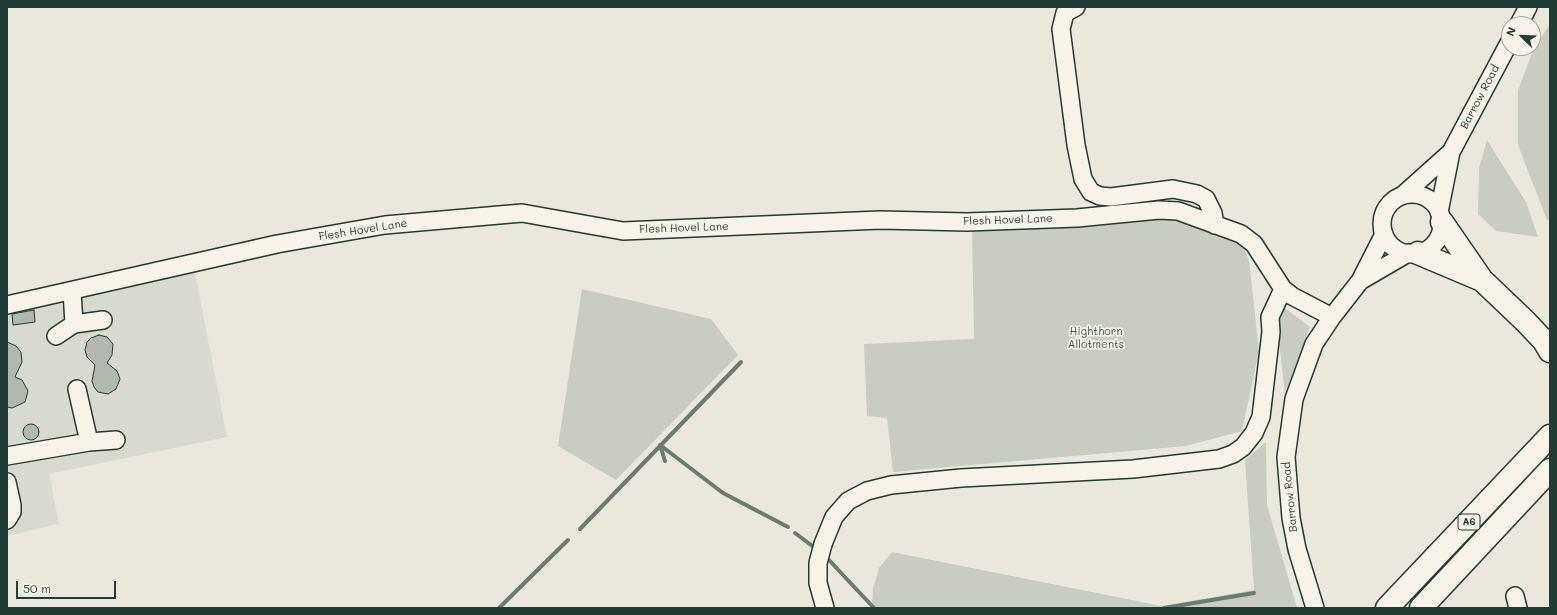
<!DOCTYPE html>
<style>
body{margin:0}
#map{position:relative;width:1557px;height:615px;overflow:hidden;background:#eae8dd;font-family:Mali,sans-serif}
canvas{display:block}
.frame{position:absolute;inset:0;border:8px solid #1f3d34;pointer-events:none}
.north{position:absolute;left:1501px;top:16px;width:40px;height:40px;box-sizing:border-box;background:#f7f3e8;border:1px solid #a1aaa0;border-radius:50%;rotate:293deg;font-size:11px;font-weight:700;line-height:16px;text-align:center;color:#1f3d34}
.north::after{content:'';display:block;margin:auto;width:14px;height:18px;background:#1f3d34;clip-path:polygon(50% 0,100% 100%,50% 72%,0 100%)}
.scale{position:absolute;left:16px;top:581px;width:100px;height:18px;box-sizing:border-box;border:2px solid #1f3d34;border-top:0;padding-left:5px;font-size:12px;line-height:14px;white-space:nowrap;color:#1f3d34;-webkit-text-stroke:3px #f7f3e8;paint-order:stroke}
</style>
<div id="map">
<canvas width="1557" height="615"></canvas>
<div class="frame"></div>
<div class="north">N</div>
<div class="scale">50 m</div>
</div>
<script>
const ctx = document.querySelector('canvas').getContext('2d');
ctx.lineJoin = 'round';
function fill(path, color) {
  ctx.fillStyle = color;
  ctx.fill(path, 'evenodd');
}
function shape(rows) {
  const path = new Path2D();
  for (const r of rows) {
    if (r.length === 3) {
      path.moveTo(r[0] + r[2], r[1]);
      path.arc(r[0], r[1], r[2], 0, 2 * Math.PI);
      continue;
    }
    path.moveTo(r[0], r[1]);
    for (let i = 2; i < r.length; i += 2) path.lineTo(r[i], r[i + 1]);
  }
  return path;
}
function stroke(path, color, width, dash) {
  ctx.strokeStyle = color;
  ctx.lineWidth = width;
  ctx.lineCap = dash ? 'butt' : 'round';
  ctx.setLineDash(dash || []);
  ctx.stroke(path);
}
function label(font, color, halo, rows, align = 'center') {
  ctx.font = font + ' Mali,sans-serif';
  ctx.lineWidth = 3.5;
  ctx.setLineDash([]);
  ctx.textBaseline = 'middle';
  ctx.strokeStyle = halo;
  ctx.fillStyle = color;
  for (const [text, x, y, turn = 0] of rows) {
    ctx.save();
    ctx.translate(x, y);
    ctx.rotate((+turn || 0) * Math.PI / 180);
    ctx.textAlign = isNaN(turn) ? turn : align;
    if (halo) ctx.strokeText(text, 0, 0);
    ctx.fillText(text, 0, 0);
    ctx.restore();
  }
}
const built = shape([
 [194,268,227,437,49,474,59,524,7,536,7,310,61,298,64,313,77,310,83,293]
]);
const green = shape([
 [1550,24,1550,220,1547,220,1518,145,1518,91,1533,50],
 [1487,140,1526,202,1538,237,1496,231,1478,214,1479,168],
 [1175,218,1239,238,1249,260,1259,351,1242,431,1186,446,893,472,887,418,867,416,864,344,974,339,972,230],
 [582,289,711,319,738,355,616,480,558,446],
 [1285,308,1310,327,1285,394,1277,323],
 [1266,442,1267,505,1297,608,872,608,873,588,879,568,892,552,1162,606,1254,590,1245,460]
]);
const stream = shape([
 [665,461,660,445,723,493,788,527],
 [580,529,741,362],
 [795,533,815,548],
 [828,559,874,608],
 [499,608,568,540],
 [1164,608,1254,593]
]);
const building = shape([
 [34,310,35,322,13,325,12,314,34,310],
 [99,335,107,337,113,344,112,355,107,363,117,371,120,379,116,389,108,394,98,392,94,387,92,381,95,365,87,357,85,350,87,342,91,338,99,335],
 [7,342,16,346,21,352,22,362,15,377,22,380,28,391,25,402,12,408,7,407,7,342],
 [31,432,8]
]);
const minor = shape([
 [1076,7,1065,13,1061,29,1076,145,1083,179,1091,192,1100,196,1111,197,1173,189,1197,194,1206,199,1213,213,1215,225],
 [1519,24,1528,7],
 [1412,224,30],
 [1403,195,1451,152],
 [1439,212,1451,152,1509,43],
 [1360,281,1408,253],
 [72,291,74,324],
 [7,305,277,244,385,225,522,213,623,231,880,220,967,222,1077,218,1159,210,1178,211,1241,234,1254,244,1283,289,1292,296,1332,317],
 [56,336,74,324,103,320],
 [77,389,89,442],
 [7,456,89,442,116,440],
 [7,482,12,505,12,512,7,520],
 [1515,596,1518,608],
 [825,608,818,583,818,563,823,544,834,517,848,501,867,491,891,485,961,478,1133,469,1219,459,1233,454,1243,447,1254,433,1261,417,1271,332,1270,317,1283,289],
 [1315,608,1297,549,1291,518,1286,457,1294,399,1314,344,1332,317,1360,281,1384,234]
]);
const highway = shape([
 [1442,222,1482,280,1525,321,1544,341,1550,351],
 [1418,253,1482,280],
 [1387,608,1550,436],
 [1421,608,1550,470]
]);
const shields = [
 [1469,522,22]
];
const shieldNames = [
 ["A6",1469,522]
];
const streetNames = [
 ["Barrow Road",1480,97,-62],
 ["Flesh Hovel Lane",1008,220,-2],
 ["Flesh Hovel Lane",684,228,-2],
 ["Flesh Hovel Lane",363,230,-9],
 ["Barrow Road",1290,497,-96]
];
const parkNames = [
 ["Highthorn",1096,332],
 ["Allotments",1096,345]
];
fill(built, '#d9dacf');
fill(green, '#c8ccc1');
stroke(stream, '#6a7c72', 4);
fill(building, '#b2b8ae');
stroke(building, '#1f3d34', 1);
stroke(minor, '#1f3d34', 20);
stroke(highway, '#1f3d34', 25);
stroke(minor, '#f7f3e8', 17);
stroke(highway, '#f7f3e8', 22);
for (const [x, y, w] of shields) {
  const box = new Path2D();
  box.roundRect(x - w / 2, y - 8, w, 16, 3);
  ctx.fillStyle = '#f7f3e8';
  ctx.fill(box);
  stroke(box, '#1f3d34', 1);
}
label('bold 10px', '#1f3d34', null, shieldNames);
label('11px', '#1f3d34', '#f7f3e8', streetNames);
label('11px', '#415a50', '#f7f3e8', parkNames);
</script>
